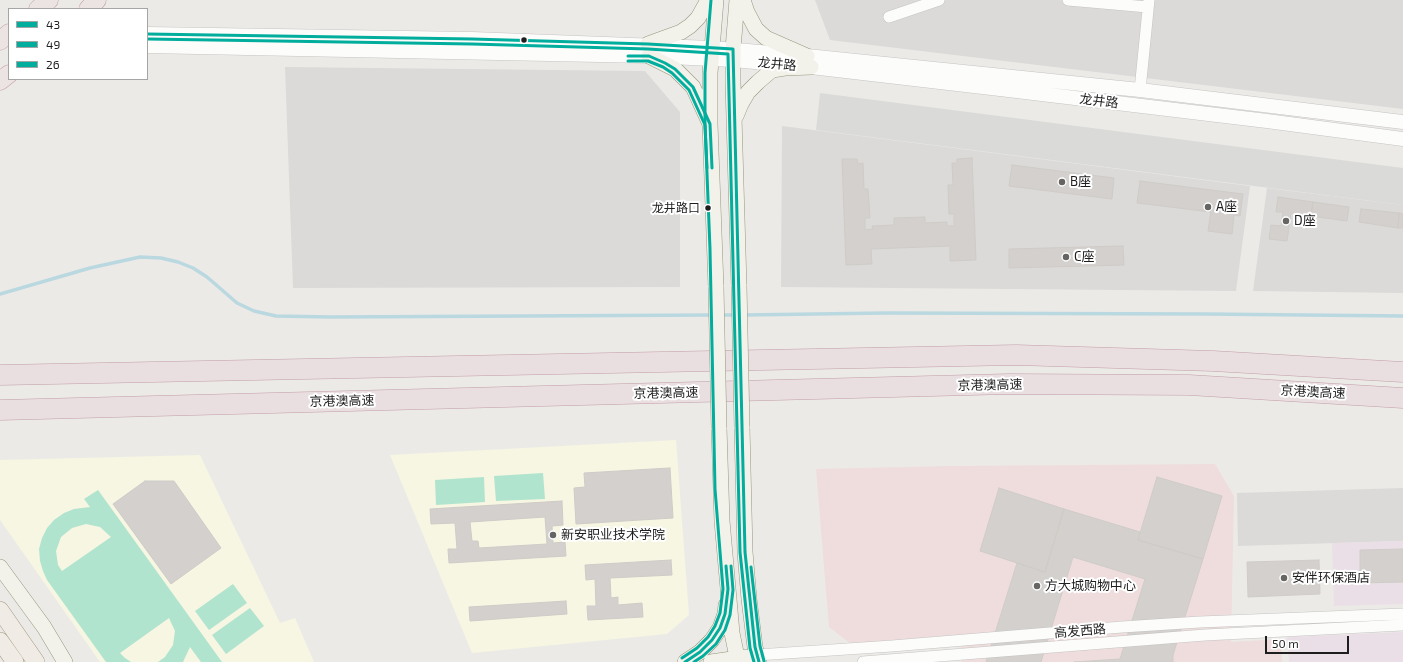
<!DOCTYPE html>
<meta charset="utf-8">
<style>
body{margin:0}
#map{position:relative;width:1403px;height:662px;overflow:hidden;background:#eceae7;font-family:"Exo 2",sans-serif}
canvas{display:block}
.legend{position:absolute;left:8px;top:8px;width:140px;height:72px;box-sizing:border-box;background:#fff;border:1px solid #a5a5a5;margin:0;padding:5px 7px;list-style:none;font-size:12px;color:#1e1e1e}
.legend li{display:flex;align-items:center;gap:8px;height:20px}
.legend b{width:20px;border:1px solid #a5a5a5}
.scale{position:absolute;left:1265px;top:636px;width:84px;height:18px;box-sizing:border-box;border:2px solid #1e1e1e;border-top:0;padding-left:5px;font-size:12px;line-height:14px;white-space:nowrap;color:#1e1e1e;-webkit-text-stroke:3px #fff;paint-order:stroke}
</style>
<div id="map">
<canvas width="1403" height="662"></canvas>
<ul class="legend">
<li><b style="height:5px;background:#01ad9c"></b>43</li>
<li><b style="height:5px;background:#01ad9c"></b>49</li>
<li><b style="height:5px;background:#01ad9c"></b>26</li>
</ul>
<div class="scale">50 m</div>
</div>
<script>
const ctx = document.querySelector('canvas').getContext('2d');
ctx.lineJoin = 'round';
function fill(path, color) {
  ctx.fillStyle = color;
  ctx.fill(path, 'evenodd');
}
function shape(rows) {
  const path = new Path2D();
  for (const r of rows) {
    path.moveTo(r[0], r[1]);
    for (let i = 2; i < r.length; i += 2) path.lineTo(r[i], r[i + 1]);
  }
  return path;
}
function stroke(path, color, width, dash) {
  ctx.strokeStyle = color;
  ctx.lineWidth = width;
  ctx.lineCap = dash ? 'butt' : 'round';
  ctx.setLineDash(dash || []);
  ctx.stroke(path);
}
function label(font, color, halo, rows, align = 'center') {
  ctx.font = font + ' "Exo 2","Noto Sans SC",sans-serif';
  ctx.lineWidth = 4;
  ctx.setLineDash([]);
  ctx.textBaseline = 'middle';
  ctx.strokeStyle = halo;
  ctx.fillStyle = color;
  for (const [text, x, y, turn = 0] of rows) {
    ctx.save();
    ctx.translate(x, y);
    ctx.rotate((+turn || 0) * Math.PI / 180);
    ctx.textAlign = isNaN(turn) ? turn : align;
    if (halo) ctx.strokeText(text, 0, 0);
    ctx.fillText(text, 0, 0);
    ctx.restore();
  }
}
const residential = shape([
 [815,0,1403,0,1403,109,830,40],
 [285,67,645,71,680,112,680,287,293,288],
 [782,126,1250,186,1236,291,781,287],
 [1267,188,1403,205,1403,293,1253,291],
 [1403,488,1403,541,1238,546,1237,493]
]);
const commercial = shape([
 [1215,464,1234,496,1231,642,1281,639,1282,662,962,662,960,638,851,644,829,627,816,469,951,466]
]);
const industrial = shape([
 [1403,541,1403,604,1334,606,1332,543],
 [1403,632,1403,662,1289,662,1287,637]
]);
const education = shape([
 [676,440,689,615,667,634,472,653,390,455],
 [200,455,280,623,295,618,314,662,100,662,0,520,0,460]
]);
const religious = shape([
 [820,93,1403,168,1403,205,816,130]
]);
const pitch = shape([
 [543,473,545,499,496,501,494,476],
 [484,477,485,502,436,505,435,480],
 [98,490,222,662,201,662,190,647,183,662,158,662,165,657,173,645,175,631,169,618,120,653,125,658,131,662,106,662,47,580,43,571,40,561,39,549,42,538,47,528,54,520,64,513,74,509,90,507,84,499],
 [86,524,100,527,111,537,62,571,58,565,56,551,61,537,72,528],
 [233,584,247,603,209,630,195,611],
 [250,608,264,626,226,654,212,635]
]);
const stream = shape([
 [0,294,90,268,140,257,161,258,178,262,193,268,207,277,237,303,254,311,276,316,331,317,713,315],
 [720,315,735,315],
 [744,315,886,313,1205,314,1403,316]
]);
const building = shape([
 [972,158,976,260,950,261,950,246,871,249,872,264,846,265,842,159,857,159,858,164,863,163,864,189,868,189,870,218,865,218,865,230,873,229,872,226,894,225,894,218,925,217,925,223,947,222,947,226,954,226,954,214,949,214,948,185,953,185,952,163,957,163,957,159,972,158],
 [1012,165,1114,178,1112,199,1009,186,1012,165],
 [1140,181,1243,194,1240,216,1234,215,1232,234,1208,231,1211,212,1137,203,1140,181],
 [1278,197,1313,202,1311,216,1291,213,1287,241,1269,239,1271,225,1281,226,1283,212,1276,212,1278,197],
 [1313,202,1349,207,1347,221,1311,216,1313,202],
 [1361,209,1399,213,1398,228,1359,222,1361,209],
 [1399,213,1403,214,1403,228,1398,228,1399,213],
 [1123,246,1124,265,1009,268,1009,249,1123,246],
 [670,468,673,518,576,524,574,488,585,487,584,473,670,468],
 [1157,477,1222,496,1203,559,1138,540,1157,477],
 [145,481,174,481,221,548,171,584,113,504,145,481],
 [999,488,1064,509,1045,572,980,551,999,488],
 [562,501,563,525,552,526,553,543,565,542,566,556,449,563,448,549,457,549,455,523,431,524,430,509,562,501],
 [545,517,547,544,479,548,478,541,472,541,470,522,545,517],
 [1064,509,1140,532,1138,540,1203,559,1173,655,1173,662,1074,662,1120,659,1145,579,1073,557,1041,662,986,662,1017,563,1045,572,1064,509],
 [1403,549,1403,582,1360,583,1360,550,1403,549],
 [671,560,672,575,610,578,611,598,618,597,618,605,642,603,643,617,588,620,587,606,596,606,595,579,586,580,585,565,671,560],
 [1319,560,1320,594,1248,597,1247,562,1319,560],
 [566,601,567,614,470,621,469,607,566,601]
]);
const minor = shape([
 [1068,0,1148,7],
 [889,17,939,0],
 [1140,90,1149,0],
 [757,655,892,646,1122,627,1200,622,1403,614],
 [863,662,1205,635,1403,625]
]);
const tertiary = shape([
 [147,34,472,39,712,48,807,56,1140,90,1403,122],
 [147,46,649,56,733,60,811,67,1000,89,1267,121,1403,139]
]);
const secondary = shape([
 [716,0,710,73,710,124,716,287],
 [737,0,733,49,733,83,739,286],
 [743,0,747,12,756,29,766,38,807,56],
 [648,44,681,32,690,26,698,18,708,0],
 [649,56,675,69,693,87,709,122],
 [736,116,741,104,748,92,758,82,772,70,785,68,811,67],
 [742,427,745,552,749,599,755,647,759,662],
 [719,428,722,521,732,633,738,662],
 [0,567,44,627,65,662],
 [685,662,700,652,712,640,720,628,725,614,726,605],
 [711,662,746,657]
]);
const primary = shape([
 [0,610,36,662],
 [0,641,15,662]
]);
const trunk = shape([
 [38,9,49,0],
 [88,9,97,0],
 [0,41,9,33],
 [0,81,9,74]
]);
const motorway = shape([
 [0,375,1016,355,1213,361,1403,372],
 [0,410,1009,384,1189,385,1403,398]
]);
const secondaryBridge = shape([
 [739,286,742,427],
 [716,287,719,428]
]);
const bus1 = shape([
 [147,34,472,39,648,44,733,49,745,552,755,647,759,662],
 [628,56,649,56,665,63,675,69,693,87,710,124,712,168],
 [685,662,700,652,712,640,720,628,725,614,728,589,726,566]
]);
const bus2 = shape([
 [147,39,472,44,648,49,728,54,740,552,750,648,754,662],
 [628,61,648,61,663,67,672,73,689,90,705,125,707,168],
 [694,662,703,656,716,644,725,630,730,615,733,590,731,566]
]);
const bus3 = shape([
 [751,567,760,646,764,661],
 [682,658,697,648,708,637,715,626,720,613,723,589,715,489,710,249,705,124,705,73,711,0]
]);
const markers = [
 [524,40,3.5,"#1e1e1e"],
 [1062,182,4,"#666564"],
 [1208,207,4,"#666564"],
 [708,208,3.5,"#1e1e1e"],
 [1286,221,4,"#666564"],
 [1066,257,4,"#666564"],
 [553,535,4,"#666564"],
 [1284,578,4,"#666564"],
 [1037,586,4,"#666564"]
];
const busNames = [
 ["龙井路口",700,208]
];
const streetNames = [
 ["龙井路",777,64,5],
 ["龙井路",1099,101,7],
 ["京港澳高速",990,385,-1],
 ["京港澳高速",1313,392,3],
 ["京港澳高速",666,393,-1],
 ["京港澳高速",342,401,-1],
 ["高发西路",1080,631,-5]
];
const poiNames = [
 ["B座",1070,182],
 ["A座",1216,207],
 ["D座",1294,221],
 ["C座",1074,257],
 ["新安职业技术学院",561,535],
 ["安伴环保酒店",1292,578],
 ["方大城购物中心",1045,586]
];
fill(residential, '#dbdad8');
fill(commercial, '#eedddc');
fill(industrial, '#eadfe6');
fill(education, '#f6f6e2');
fill(religious, '#dadad8');
fill(pitch, '#b1e4ce');
stroke(stream, '#bad8e0', 3.5);
fill(building, '#d3d0ce');
stroke(building, '#cfccc8', 1);
stroke(minor, '#c5c4c3', 12);
stroke(tertiary, '#c5c4c3', 15);
stroke(secondary, '#95967e', 16);
stroke(primary, '#a39883', 18);
stroke(trunk, '#c29da8', 19);
stroke(motorway, '#c29da8', 21);
stroke(minor, '#fcfcfb', 11);
stroke(tertiary, '#fcfcfb', 14);
stroke(secondary, '#f3f2ea', 15);
stroke(primary, '#f0ebe4', 17);
stroke(trunk, '#ece4e2', 18);
stroke(motorway, '#e9dee0', 20);
stroke(secondaryBridge, '#95967e', 16, []);
stroke(secondaryBridge, '#f3f2ea', 15);
stroke(bus1, '#01ad9c', 3);
stroke(bus2, '#01ad9c', 3);
stroke(bus3, '#01ad9c', 3);
for (const [x, y, r, color] of markers) {
  const dot = new Path2D();
  dot.arc(x, y, r, 0, 2 * Math.PI);
  ctx.fillStyle = color;
  ctx.fill(dot);
  stroke(dot, '#fff', 1.5);
}
label('12px', '#1e1e1e', '#fff', busNames, 'right');
label('13px', '#1e1e1e', '#fff', streetNames);
label('13px', '#1e1e1e', '#fff', poiNames, 'left');
</script>
